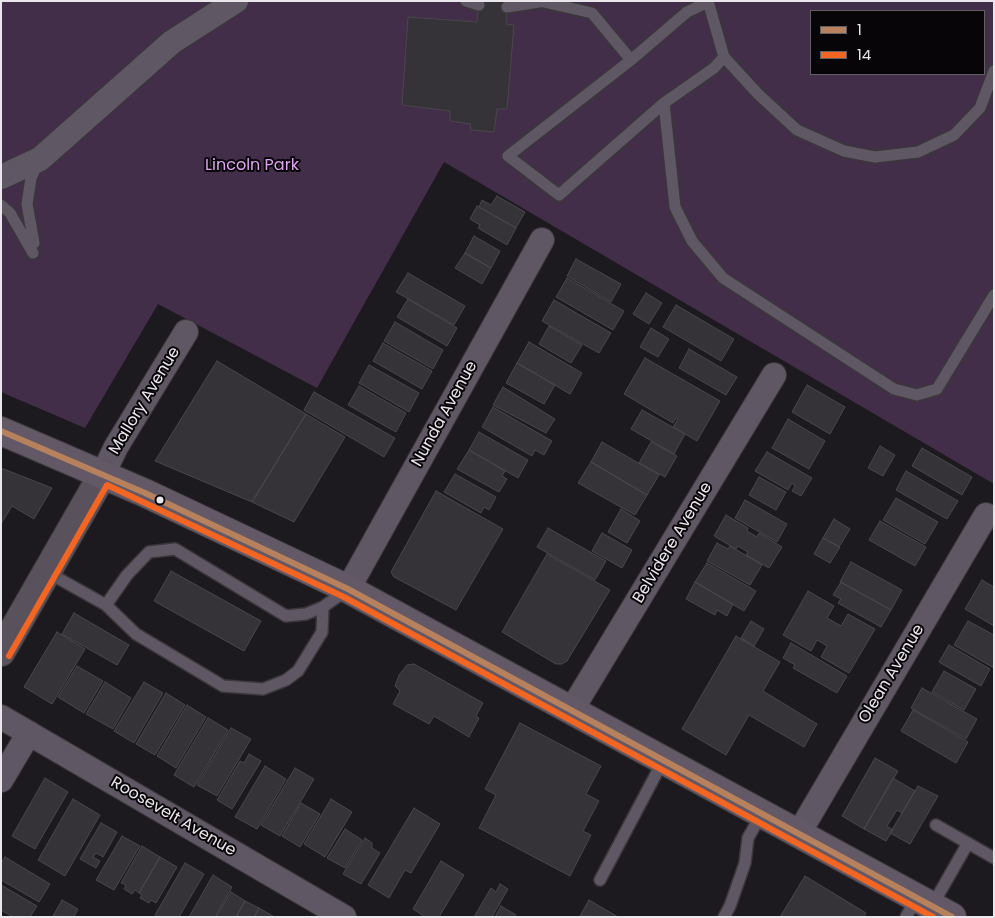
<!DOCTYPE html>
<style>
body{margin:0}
#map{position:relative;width:995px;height:918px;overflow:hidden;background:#1d1a1f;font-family:Poppins,sans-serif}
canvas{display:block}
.frame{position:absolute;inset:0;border:2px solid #eae7ec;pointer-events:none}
.legend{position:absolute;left:810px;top:10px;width:175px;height:65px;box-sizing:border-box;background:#070508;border:1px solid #625f63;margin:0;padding:6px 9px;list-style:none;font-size:15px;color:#eae7ec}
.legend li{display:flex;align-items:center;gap:10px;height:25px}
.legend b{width:25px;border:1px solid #625f63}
</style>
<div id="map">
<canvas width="995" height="918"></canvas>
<div class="frame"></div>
<ul class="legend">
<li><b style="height:6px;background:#b6815c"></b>1</li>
<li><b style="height:6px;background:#f26522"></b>14</li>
</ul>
</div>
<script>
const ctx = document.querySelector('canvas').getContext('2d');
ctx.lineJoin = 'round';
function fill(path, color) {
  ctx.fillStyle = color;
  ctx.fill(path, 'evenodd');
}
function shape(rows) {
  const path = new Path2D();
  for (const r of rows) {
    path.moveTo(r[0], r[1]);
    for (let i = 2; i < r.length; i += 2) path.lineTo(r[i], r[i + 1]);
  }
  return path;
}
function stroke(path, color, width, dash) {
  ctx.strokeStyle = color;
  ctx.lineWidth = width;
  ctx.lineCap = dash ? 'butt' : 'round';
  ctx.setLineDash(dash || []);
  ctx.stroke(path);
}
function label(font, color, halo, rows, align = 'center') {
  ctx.font = font + ' Poppins,sans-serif';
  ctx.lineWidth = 4;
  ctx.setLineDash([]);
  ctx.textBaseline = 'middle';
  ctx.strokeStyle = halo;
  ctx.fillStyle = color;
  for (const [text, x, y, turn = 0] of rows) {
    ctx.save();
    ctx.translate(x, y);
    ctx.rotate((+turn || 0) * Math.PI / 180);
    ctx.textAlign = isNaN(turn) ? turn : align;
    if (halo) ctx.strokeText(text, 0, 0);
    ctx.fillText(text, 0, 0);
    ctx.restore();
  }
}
const green = shape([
 [1,1,994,1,994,484,444,162,317,388,158,304,85,428,1,392],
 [811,11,984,11,984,74,811,74]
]);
const building = shape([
 [479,1,504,1,507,4,506,24,514,25,507,109,497,109,494,132,470,130,471,124,450,121,450,111,402,105,408,17,477,22,479,1],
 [497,196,525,212,516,228,479,207,482,200,491,205,497,196],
 [477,206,516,228,507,245,478,228,480,225,470,219,477,206],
 [474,236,500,251,491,268,465,253,474,236],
 [465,253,491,268,482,284,455,268,465,253],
 [576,259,621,284,611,302,567,276,576,259],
 [408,273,465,306,454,325,396,292,408,273],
 [567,278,624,311,613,330,556,297,567,278],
 [646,293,662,303,649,324,633,314,646,293],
 [408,299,457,328,447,346,397,317,408,299],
 [554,300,611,333,599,353,542,321,554,300],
 [676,305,734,339,721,361,663,327,676,305],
 [395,322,443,350,433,369,384,341,395,322],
 [549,326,582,345,571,363,539,344,549,326],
 [651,328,669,339,658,357,640,347,651,328],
 [529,342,582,373,570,394,517,363,529,342],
 [383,343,432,371,422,389,373,361,383,343],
 [689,349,737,377,726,395,679,368,689,349],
 [645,358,720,401,697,441,673,427,678,419,676,418,673,423,624,394,645,358],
 [217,361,306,414,252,502,155,461,217,361],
 [517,363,555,385,544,404,506,383,517,363],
 [369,365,419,393,409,412,359,383,369,365],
 [807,385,845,407,830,434,792,412,807,385],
 [359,386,406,413,396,432,348,405,359,386],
 [503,387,555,419,546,433,493,405,503,387],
 [314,392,395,438,384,457,304,410,314,392],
 [493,407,552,441,544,455,535,450,532,456,482,427,493,407],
 [642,410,685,434,674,454,631,429,642,410],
 [306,414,345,437,294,522,252,502,306,414],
 [788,419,825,441,809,469,772,448,788,419],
 [479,432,528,460,518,478,469,450,479,432],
 [602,442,659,475,647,495,591,462,602,442],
 [651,442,677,456,665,477,639,463,651,442],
 [880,446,895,455,883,476,868,468,880,446],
 [922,448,972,477,962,495,912,466,922,448],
 [469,450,505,471,502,476,507,479,499,492,457,469,469,450],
 [767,452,812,478,801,496,792,491,795,486,792,483,788,490,755,471,767,452],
 [591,462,647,495,635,515,578,483,591,462],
 [1,468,52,488,34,519,12,506,1,524,1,468],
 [906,471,958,501,947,519,896,490,906,471],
 [455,474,496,497,489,510,484,507,481,513,444,492,455,474],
 [759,477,786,492,776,510,749,495,759,477],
 [436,491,503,529,456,610,394,577,391,572,436,491],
 [896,498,938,522,925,544,883,520,896,498],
 [745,500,787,524,777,542,735,518,745,500],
 [621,509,640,521,627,543,608,532,621,509],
 [726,515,748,528,747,531,757,537,759,533,782,547,769,568,746,555,748,552,738,546,736,549,714,536,726,515],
 [834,519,850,529,839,547,823,538,834,519],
 [880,521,926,547,915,566,869,540,880,521],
 [548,528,606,561,595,580,537,547,548,528],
 [602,533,632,550,622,568,592,551,602,533],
 [823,538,840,547,830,563,814,554,823,538],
 [717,543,728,549,730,546,762,565,750,585,707,561,717,543],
 [547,554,610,590,567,661,562,664,556,664,502,632,547,554],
 [851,562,902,590,891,610,840,582,851,562],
 [707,563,756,591,744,611,695,582,707,563],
 [171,571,261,621,244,651,154,601,171,571],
 [982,580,994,587,994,626,965,609,982,580],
 [695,582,733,604,727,616,717,610,715,615,686,599,695,582],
 [841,582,891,610,881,627,838,603,841,599,833,595,841,582],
 [808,591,834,606,827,618,841,626,848,614,875,629,849,673,821,657,827,646,817,640,811,651,783,635,808,591],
 [74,613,129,645,117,665,62,634,74,613],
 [751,621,764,629,754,646,741,638,751,621],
 [968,621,994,635,994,668,954,645,968,621],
 [57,632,85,649,52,704,24,687,57,632],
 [736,636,780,662,763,691,817,724,804,747,749,715,726,755,682,729,736,636],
 [791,643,847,676,837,693,793,668,795,665,783,658,791,643],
 [949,645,990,669,981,686,939,662,949,645],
 [414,664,483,703,476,716,479,718,469,737,434,716,429,724,393,704,400,691,395,686,399,675,407,665,414,664],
 [77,666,103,681,84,713,58,697,77,666],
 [944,671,976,689,964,710,932,692,944,671],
 [105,682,131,698,113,729,86,714,105,682],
 [144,682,163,693,134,743,114,731,144,682],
 [922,688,977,719,966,739,911,708,922,688],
 [166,693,185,705,155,755,136,744,166,693],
 [187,705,206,717,176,768,157,756,187,705],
 [913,710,968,742,956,763,901,731,913,710],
 [208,718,228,730,194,787,174,775,208,718],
 [520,723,601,766,586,794,599,801,583,831,591,835,570,876,479,828,496,795,485,789,520,723],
 [231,728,251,739,217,796,197,785,231,728],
 [249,754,261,761,232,809,217,800,240,761,244,763,249,754],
 [875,758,898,771,864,829,842,816,875,758],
 [265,766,286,779,257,829,235,817,265,766],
 [295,768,314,779,280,836,261,825,295,768],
 [45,778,68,792,35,849,12,836,45,778],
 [893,778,915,791,902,813,897,810,887,826,893,830,886,841,864,829,893,778],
 [918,786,938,796,910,844,890,833,918,786],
 [73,799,100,815,65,876,38,860,73,799],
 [331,799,352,812,325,857,304,844,331,799],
 [301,803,320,814,300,847,282,836,301,803],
 [414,808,440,824,411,873,405,870,389,898,368,885,414,808],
 [101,823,117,832,103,857,96,853,93,857,100,861,96,868,80,859,101,823],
 [345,829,362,840,345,868,327,858,345,829],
 [122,836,140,846,114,890,96,880,122,836],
 [365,838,372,843,372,848,380,853,361,884,343,874,365,838],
 [142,846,160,857,139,893,135,890,132,894,124,889,126,885,121,883,142,846],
 [5,857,50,884,39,902,1,880,1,863,5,857],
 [160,857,177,867,156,903,151,900,149,903,140,898,142,895,139,893,160,857],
 [441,861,464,875,439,917,425,917,413,909,441,861],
 [185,863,204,874,179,917,158,917,155,915,185,863],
 [213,875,232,887,215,917,189,917,213,875],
 [805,876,866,913,864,917,780,917,805,876],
 [500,884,508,889,492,917,474,917,491,888,496,892,500,884],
 [1,885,37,906,30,917,13,917,1,910,1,885],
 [231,892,245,901,236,917,216,917,231,892],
 [62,900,78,909,74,917,53,916,62,900],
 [589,900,618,917,580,916,589,900],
 [245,901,259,908,254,917,236,917,245,901],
 [501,906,516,915,515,917,495,917,501,906],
 [259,908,273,916,273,917,254,917,259,908]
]);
const lane = shape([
 [466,1,479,5],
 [708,1,724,57,758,94,797,130,844,151,875,157,918,152,954,135,980,108,994,71],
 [544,2,592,13,631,60],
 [708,2,687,12,631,60,508,156,559,195,664,103,714,68,724,57],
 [507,7,545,1],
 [664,103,675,207,692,241,723,278,894,389,917,395,937,389,994,295],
 [1,205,10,213,33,253],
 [34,243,27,204,31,178,38,163],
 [47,572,106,605,136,634,223,686,263,689,286,680,298,671,322,632,323,607],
 [106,605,127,575,149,552,175,549,286,616,306,614,323,607,348,589],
 [936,825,994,858],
 [600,880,663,761],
 [932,906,968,843],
 [724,917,730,906,745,863,748,838,762,813],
 [906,917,917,897]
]);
const street = shape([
 [1,177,40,159,172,42,236,1],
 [103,474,116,447,186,332],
 [348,589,542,240],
 [571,711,774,375],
 [1,717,344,917],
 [1,780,29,733],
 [799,833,986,515]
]);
const secondary = shape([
 [1,652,103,474]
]);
const primary = shape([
 [1,431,145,493,348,589,952,917]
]);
const bus1 = shape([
 [1,431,145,493,348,589,952,917]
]);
const bus2 = shape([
 [9,656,107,485,344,597,933,917]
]);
const markers = [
 [160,500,4.5,"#eae7ec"]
];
const parkNames = [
 ["Lincoln Park",252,166]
];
const streetNames = [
 ["Mallory Avenue",145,401,-59],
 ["Nunda Avenue",445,414,-61],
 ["Belvidere Avenue",673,543,-59],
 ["Olean Avenue",892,674,-59],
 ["Roosevelt Avenue",173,817,30]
];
fill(green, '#432e49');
fill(building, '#363338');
stroke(building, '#49474a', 1);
stroke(lane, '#3a383b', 14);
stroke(street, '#3a383b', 26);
stroke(secondary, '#3a383b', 30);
stroke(primary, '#3a383b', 30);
stroke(lane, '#605764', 11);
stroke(street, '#605764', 24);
stroke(secondary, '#59515c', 28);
stroke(primary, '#635866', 28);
stroke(bus1, '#b6815c', 6);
stroke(bus2, '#f26522', 6);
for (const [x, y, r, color] of markers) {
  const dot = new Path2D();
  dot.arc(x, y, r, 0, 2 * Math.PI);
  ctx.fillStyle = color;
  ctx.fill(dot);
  stroke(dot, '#070508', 2);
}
label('16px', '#e0a4f2', '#070508', parkNames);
label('16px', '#eae7ec', '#070508', streetNames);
</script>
